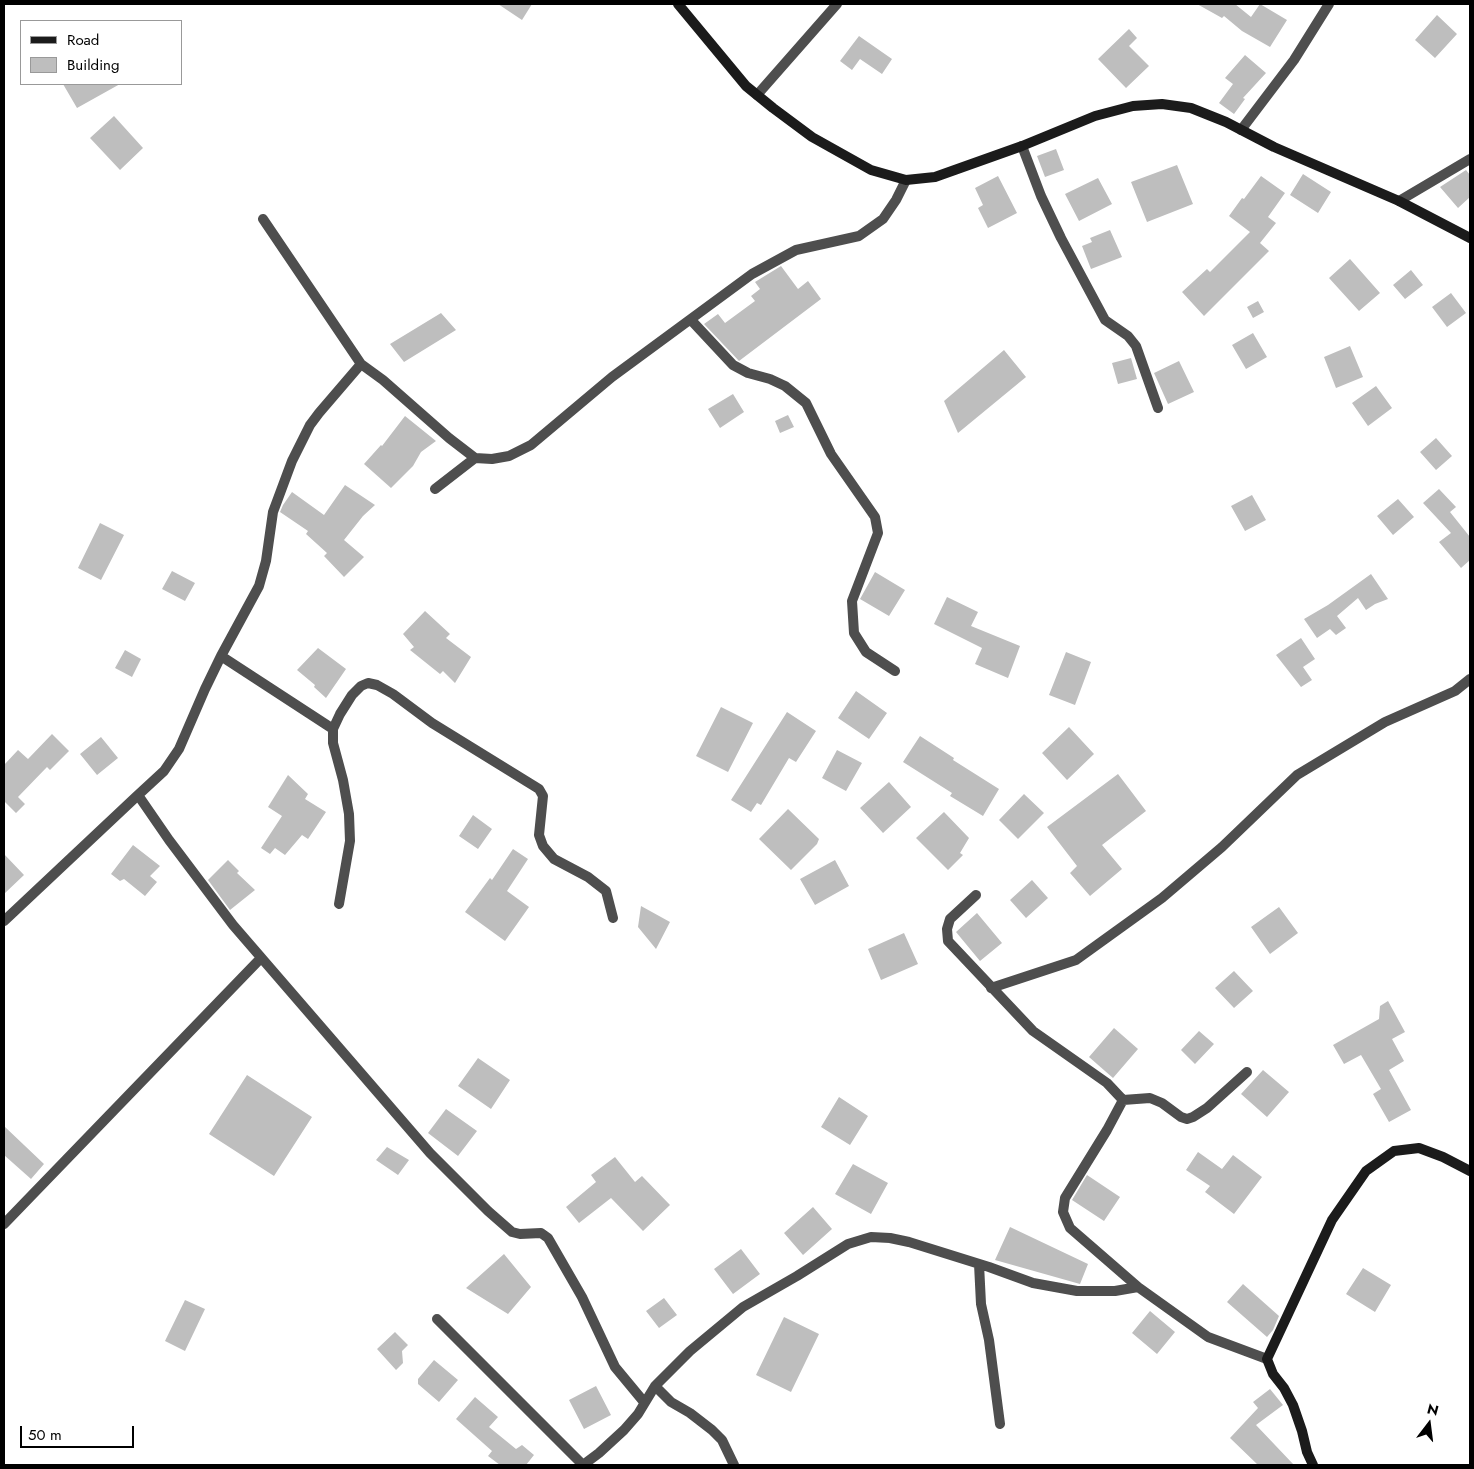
<!DOCTYPE html>
<style>
body{margin:0}
#map{position:relative;width:1474px;height:1469px;overflow:hidden;background:#fff;font-family:Jost,sans-serif}
canvas{display:block}
.frame{position:absolute;inset:0;border:5px solid #000;pointer-events:none}
.legend{position:absolute;left:20px;top:20px;width:162px;height:65px;box-sizing:border-box;background:#fff;border:1px solid #999;margin:0;padding:6px 9px;list-style:none;font-size:15px;color:#000}
.legend li{display:flex;align-items:center;gap:10px;height:25px}
.legend b{width:25px;border:1px solid #999}
.north{position:absolute;left:1404px;top:1399px;width:50px;height:50px;-webkit-text-stroke:4px #fff;paint-order:stroke;rotate:15deg;font-size:14px;font-weight:700;line-height:20px;text-align:center;color:#000}
.north::after{content:'';display:block;margin:auto;width:18px;height:22px;background:#000;clip-path:polygon(50% 0,100% 100%,50% 72%,0 100%)}
.scale{position:absolute;left:20px;top:1426px;width:114px;height:22px;box-sizing:border-box;border:2px solid #000;border-top:0;padding-left:6px;font-size:15px;line-height:18px;white-space:nowrap;color:#000;-webkit-text-stroke:4px #fff;paint-order:stroke}
</style>
<div id="map">
<canvas width="1474" height="1469"></canvas>
<div class="frame"></div>
<ul class="legend">
<li><b style="height:6px;background:#1b1b1b"></b>Road</li>
<li><b style="height:14px;background:#bebebe"></b>Building</li>
</ul>
<div class="north">N</div>
<div class="scale">50 m</div>
</div>
<script>
const ctx = document.querySelector('canvas').getContext('2d');
ctx.lineJoin = 'round';
function fill(path, color) {
  ctx.fillStyle = color;
  ctx.fill(path, 'evenodd');
}
function shape(rows) {
  const path = new Path2D();
  for (const r of rows) {
    path.moveTo(r[0], r[1]);
    for (let i = 2; i < r.length; i += 2) path.lineTo(r[i], r[i + 1]);
  }
  return path;
}
function stroke(path, color, width, dash) {
  ctx.strokeStyle = color;
  ctx.lineWidth = width;
  ctx.lineCap = dash ? 'butt' : 'round';
  ctx.setLineDash(dash || []);
  ctx.stroke(path);
}
const building = shape([
 [498,4,532,4,522,20],
 [1197,4,1235,4,1251,17,1260,4,1287,20,1270,47,1242,31,1224,16,1222,18],
 [1437,15,1457,34,1435,58,1415,40],
 [1129,29,1137,38,1129,46,1149,66,1126,88,1098,59],
 [859,36,892,59,882,74,860,59,852,70,840,61],
 [1245,55,1266,73,1243,98,1245,99,1234,114,1219,103,1233,84,1225,78],
 [63,84,120,84,77,108],
 [114,116,143,148,120,170,90,138],
 [1056,149,1064,170,1045,177,1037,156],
 [1177,165,1193,204,1147,222,1131,182],
 [1466,170,1470,175,1470,197,1458,208,1440,187],
 [1303,174,1331,192,1318,213,1290,195],
 [998,176,1017,213,988,228,978,208,983,205,975,188],
 [1261,176,1285,193,1268,217,1276,223,1260,243,1269,251,1204,316,1182,292,1207,269,1210,272,1250,232,1229,216,1242,198,1244,199],
 [1098,178,1112,204,1079,221,1065,194],
 [1110,230,1122,257,1091,269,1082,246,1092,242,1090,238],
 [1350,259,1380,293,1359,311,1329,278],
 [781,266,798,289,808,281,821,299,739,361,704,324,718,314,725,323,755,301,751,296,760,289,755,282],
 [1411,270,1423,285,1405,299,1393,285],
 [1451,293,1466,313,1447,327,1432,307],
 [1258,301,1264,312,1253,318,1247,307],
 [441,313,456,330,404,362,390,344],
 [1253,333,1267,357,1246,369,1232,345],
 [1350,346,1363,377,1336,388,1324,357],
 [1004,350,1026,377,958,433,944,401],
 [1131,358,1137,379,1118,384,1112,363],
 [1179,361,1194,392,1168,404,1154,373],
 [1376,386,1392,408,1368,426,1352,403],
 [733,394,744,412,720,428,708,409],
 [788,415,794,427,780,433,775,421],
 [405,416,436,441,421,452,413,466,391,488,364,464,381,445,382,446],
 [1436,438,1452,456,1436,470,1420,452],
 [345,485,375,505,363,516,344,540,364,557,344,577,324,556,327,553,306,534,308,531,280,512,283,505,292,492,324,515],
 [1439,489,1456,507,1450,512,1470,537,1470,560,1461,568,1439,542,1451,533,1423,503],
 [1252,495,1266,520,1245,531,1231,506],
 [1398,499,1414,517,1393,535,1377,516],
 [100,523,124,535,101,580,78,568],
 [172,571,195,583,185,601,162,589],
 [875,572,905,590,889,616,860,599],
 [1371,574,1388,599,1375,604,1366,610,1358,598,1337,616,1346,628,1336,635,1330,629,1317,638,1304,619,1328,605],
 [947,597,978,612,971,626,1020,646,1008,678,975,664,982,648,934,624],
 [425,611,450,634,446,638,471,657,455,683,443,671,440,674,410,650,414,647,403,634],
 [1301,638,1315,659,1303,667,1312,680,1301,687,1276,655],
 [318,648,346,669,326,698,314,687,315,685,297,670],
 [125,650,141,659,132,677,115,668],
 [1066,652,1091,662,1075,705,1049,695],
 [856,691,887,713,869,739,838,718],
 [721,707,753,723,728,772,696,756],
 [787,712,816,731,796,762,789,758,761,805,757,803,751,812,731,800],
 [1069,727,1094,754,1067,780,1042,753],
 [52,734,69,751,50,770,47,767,18,797,25,804,16,813,4,801,4,765,18,750,28,759],
 [920,736,954,758,953,760,999,789,983,816,950,796,952,793,903,762],
 [101,737,118,758,97,775,80,754],
 [837,750,862,763,846,791,822,778],
 [1118,774,1146,811,1102,845,1122,869,1090,896,1070,873,1077,866,1047,827],
 [288,775,308,794,305,799,326,812,308,839,302,835,285,855,275,848,270,854,261,848,282,816,268,807],
 [889,782,911,807,883,833,860,808],
 [1024,794,1044,813,1018,839,999,820],
 [788,809,819,839,817,844,791,870,759,839],
 [944,812,969,838,960,853,963,855,948,870,916,838],
 [473,815,492,829,478,849,459,836],
 [133,845,160,866,150,876,157,882,145,896,124,879,120,881,111,874],
 [513,849,528,859,507,891,529,907,505,941,465,912,490,878,492,880],
 [4,854,24,875,4,894],
 [228,860,239,871,237,873,255,890,230,910,208,880],
 [835,860,849,886,815,905,800,879],
 [1032,880,1048,898,1026,918,1010,900],
 [641,906,670,922,656,949,638,927],
 [1279,907,1298,933,1270,954,1251,927],
 [977,913,1002,943,980,961,956,932],
 [904,933,918,964,881,980,868,949],
 [1234,971,1253,991,1234,1008,1215,988],
 [1388,1001,1405,1032,1392,1039,1404,1061,1389,1070,1411,1110,1389,1122,1373,1094,1381,1089,1361,1055,1344,1064,1333,1045,1379,1019,1380,1006],
 [1114,1028,1138,1049,1113,1078,1089,1057],
 [1199,1031,1214,1044,1195,1064,1181,1050],
 [478,1058,510,1080,491,1109,458,1086],
 [1263,1070,1289,1092,1267,1117,1241,1094],
 [247,1075,312,1117,274,1176,209,1134],
 [839,1097,868,1116,850,1145,821,1127],
 [446,1109,477,1131,458,1156,428,1133],
 [4,1126,44,1164,31,1179,4,1155],
 [387,1147,409,1160,398,1175,376,1160],
 [1198,1152,1222,1169,1233,1155,1262,1177,1234,1214,1205,1192,1210,1186,1186,1170],
 [615,1157,635,1182,642,1176,670,1205,643,1231,611,1198,579,1223,566,1207,596,1182,591,1175],
 [853,1164,888,1183,871,1214,835,1194],
 [1087,1175,1120,1197,1104,1221,1072,1200],
 [813,1207,832,1229,803,1255,784,1233],
 [1010,1227,1088,1264,1080,1284,995,1260],
 [741,1249,760,1274,733,1294,714,1269],
 [504,1254,531,1287,508,1314,466,1288],
 [1363,1268,1391,1285,1375,1312,1346,1294],
 [1243,1284,1279,1316,1273,1330,1267,1337,1227,1302],
 [664,1298,677,1315,659,1328,646,1311],
 [185,1300,205,1309,185,1351,165,1341],
 [1150,1311,1175,1332,1157,1354,1132,1333],
 [784,1317,819,1334,791,1392,756,1375],
 [395,1332,408,1345,402,1351,403,1363,396,1370,377,1349],
 [434,1360,458,1380,439,1402,418,1384,418,1379],
 [596,1386,611,1415,584,1429,569,1400],
 [1270,1389,1283,1405,1256,1425,1294,1465,1258,1465,1230,1438,1258,1408,1253,1402],
 [475,1397,498,1417,489,1427,516,1449,522,1445,534,1455,526,1465,500,1465,488,1456,492,1451,456,1419]
]);
const street = shape([
 [757,95,837,4],
 [1241,130,1294,60,1329,4],
 [1022,146,1041,196,1061,238,1105,320,1128,336,1136,346,1158,408],
 [1399,201,1470,159],
 [263,219,361,364,383,380,449,438,475,458,492,459,509,456,531,445,612,377,752,274,796,250,859,236,883,219,896,200,906,180],
 [691,320,733,365,748,373,770,379,785,386,806,403,831,454,875,517,878,533,852,601,854,633,866,652,895,671],
 [435,489,475,458],
 [221,656,333,729],
 [138,795,164,771,179,749,205,689,221,656,259,586,266,561,273,512,292,461,310,425,319,413,361,364],
 [976,895,950,919,947,929,948,941,1033,1031,1107,1083,1123,1100,1107,1130,1065,1198,1063,1212,1070,1228,1138,1287],
 [339,904,350,841,349,814,343,780,333,743,333,729,340,714,352,695,361,686,368,683,377,685,393,694,432,723,539,789,543,796,539,835,543,846,554,859,588,877,606,891,613,918],
 [4,921,138,795,169,840,233,925,430,1153,488,1211,512,1232,520,1234,541,1233,548,1238,582,1297,615,1367,644,1402],
 [991,988,1076,960,1162,898,1222,847,1297,775,1385,722,1455,691,1470,679],
 [1123,1100,1150,1098,1162,1103,1181,1117,1187,1119,1193,1117,1207,1108,1247,1072],
 [4,1224,261,958],
 [979,1264,981,1304,989,1340,1000,1424],
 [437,1319,583,1465],
 [655,1386,671,1402,690,1413,712,1430,722,1440,734,1465],
 [583,1465,599,1453,624,1430,638,1414,655,1386,690,1351,743,1307,797,1276,848,1244,871,1237,890,1238,909,1242,989,1267,1033,1283,1077,1291,1115,1291,1138,1287,1208,1337,1267,1359]
]);
const secondary = shape([
 [678,4,746,86,773,108,812,137,871,170,906,180,935,177,1022,146,1095,116,1133,106,1162,104,1191,108,1226,122,1274,147,1399,201,1470,238],
 [1313,1465,1307,1452,1302,1431,1293,1405,1284,1388,1273,1374,1267,1359,1332,1220,1366,1171,1394,1151,1419,1148,1443,1157,1470,1171]
]);
fill(building, '#bebebe');
stroke(street, '#4e4e4e', 10);
stroke(secondary, '#1b1b1b', 10);
</script>
